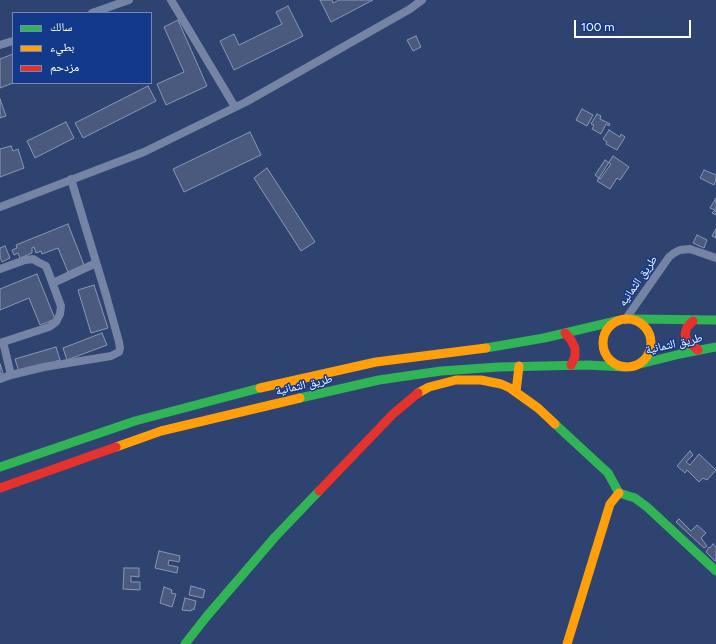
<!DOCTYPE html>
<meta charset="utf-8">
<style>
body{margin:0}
#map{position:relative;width:716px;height:644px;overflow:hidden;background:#2e4370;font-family:Figtree,"Noto Naskh Arabic",sans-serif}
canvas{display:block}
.legend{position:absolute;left:12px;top:12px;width:140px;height:72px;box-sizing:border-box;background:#13398b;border:1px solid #7188b9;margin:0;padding:5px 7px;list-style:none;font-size:12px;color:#fff}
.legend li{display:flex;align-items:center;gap:8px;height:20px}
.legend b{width:20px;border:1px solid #7188b9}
.scale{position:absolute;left:574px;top:20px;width:117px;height:18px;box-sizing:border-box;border:2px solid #fff;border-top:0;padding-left:5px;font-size:12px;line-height:14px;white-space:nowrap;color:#fff;-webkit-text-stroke:3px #13398b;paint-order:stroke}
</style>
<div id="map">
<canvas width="716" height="644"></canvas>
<ul class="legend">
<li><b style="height:5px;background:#30b455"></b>سالك</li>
<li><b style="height:5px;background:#ff9f0a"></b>بطيء</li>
<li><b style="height:5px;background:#e5322d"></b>مزدحم</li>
</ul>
<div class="scale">100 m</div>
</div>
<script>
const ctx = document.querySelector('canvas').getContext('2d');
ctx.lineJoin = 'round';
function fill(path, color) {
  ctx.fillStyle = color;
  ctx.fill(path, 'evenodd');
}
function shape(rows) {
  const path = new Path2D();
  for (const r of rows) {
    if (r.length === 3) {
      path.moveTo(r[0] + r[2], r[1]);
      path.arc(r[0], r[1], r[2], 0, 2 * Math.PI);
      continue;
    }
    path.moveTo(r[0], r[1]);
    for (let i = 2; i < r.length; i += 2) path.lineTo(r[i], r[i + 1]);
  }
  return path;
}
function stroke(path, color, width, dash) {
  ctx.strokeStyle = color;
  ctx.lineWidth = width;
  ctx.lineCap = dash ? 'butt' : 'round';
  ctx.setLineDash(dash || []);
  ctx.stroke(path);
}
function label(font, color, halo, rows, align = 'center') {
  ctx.font = font + ' Figtree,"Noto Naskh Arabic",sans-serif';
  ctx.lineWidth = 3;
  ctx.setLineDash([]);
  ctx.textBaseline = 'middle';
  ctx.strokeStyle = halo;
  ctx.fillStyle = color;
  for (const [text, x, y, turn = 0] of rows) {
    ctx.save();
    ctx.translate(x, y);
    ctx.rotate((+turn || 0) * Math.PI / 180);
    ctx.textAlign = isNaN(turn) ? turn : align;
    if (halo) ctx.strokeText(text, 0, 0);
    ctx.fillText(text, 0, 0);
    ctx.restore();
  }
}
const building = shape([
 [320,0,332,0,333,3,339,0,373,0,331,22,320,0],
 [288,6,303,36,234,70,220,41,234,34,239,45,282,24,276,12,288,6],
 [178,20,207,86,166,105,157,84,184,72,164,27,178,20],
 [416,36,421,47,413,51,407,40,416,36],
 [13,54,13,83,0,88,0,59,13,54],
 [148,86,156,101,83,138,75,123,148,86],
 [0,99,6,116,0,118,0,99],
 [582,109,593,115,587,126,576,120,582,109],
 [597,114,601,116,600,119,610,124,609,126,606,124,601,134,592,129,594,125,591,124,597,114],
 [66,122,74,138,35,158,27,141,66,122],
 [609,130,620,137,621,134,625,137,617,150,606,144,607,142,603,139,609,130],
 [250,132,261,155,184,192,173,169,250,132],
 [11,146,13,151,18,149,24,168,0,177,0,149,11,146],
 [613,156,629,167,620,180,617,178,610,189,597,181,613,156],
 [605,160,611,164,600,179,595,175,605,160],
 [267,168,315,242,301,251,254,178,267,168],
 [704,170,716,175,716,180,714,185,700,178,704,170],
 [716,198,716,215,712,213,715,210,710,208,716,198],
 [68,224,84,265,68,272,58,248,42,254,41,251,36,253,34,247,32,248,32,253,20,258,18,253,14,255,12,250,17,248,16,245,68,224],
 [716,229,716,238,712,236,716,229],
 [697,235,707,240,704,248,693,243,697,235],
 [5,246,10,258,2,262,0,257,0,248,5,246],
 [37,274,55,319,40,325,29,298,0,310,0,289,37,274],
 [94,285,108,328,91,333,78,290,94,285],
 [102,333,107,345,67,360,63,348,102,333],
 [56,347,60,360,19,372,15,359,56,347],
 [0,364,3,373,0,374,0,364],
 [690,451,693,455,686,462,690,465,699,454,716,470,707,480,703,478,699,482,687,470,685,473,677,466,690,451],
 [679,519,691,531,697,525,706,533,701,538,707,546,704,548,676,522,679,519],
 [713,544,716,547,716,562,706,552,709,547,710,548,713,544],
 [159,551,180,556,179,562,169,560,168,565,178,567,177,573,155,568,159,551],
 [124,568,139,568,139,577,131,576,131,582,140,582,140,590,123,589,124,568],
 [191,586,205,590,203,598,189,595,191,586],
 [164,587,172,590,171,593,176,594,172,607,160,603,164,587],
 [185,598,196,601,194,610,192,609,191,611,182,610,185,598]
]);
const street = shape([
 [171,0,235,107],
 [92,13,129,0],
 [0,45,13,41],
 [0,207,144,152,246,102,410,9,422,0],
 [0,269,25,260,33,259,38,262,46,266,61,306,60,314,56,322,49,327,0,343],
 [53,283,96,263],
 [625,320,669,257,674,253,680,250,690,249,716,258],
 [3,342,11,375],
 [0,379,11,375,44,367,111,356,119,352,120,348,119,342,106,295,71,179]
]);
const fast = shape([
 [633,319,716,320],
 [486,348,544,338,616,321],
 [640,364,680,354,716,347],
 [300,398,379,380,441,371,499,367,588,365,624,367],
 [555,424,608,473,619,493,635,498,647,507,716,571],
 [0,467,135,421,260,388],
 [185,644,207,616,275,537,319,491]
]);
const slow = shape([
 [627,343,24],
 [260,388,376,362,486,348],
 [516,392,519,366],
 [418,393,429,387,456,380,481,380,501,384,510,388,538,408,555,424],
 [116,447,161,431,300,398],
 [567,644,610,504,619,493]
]);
const jam = shape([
 [693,321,687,327,685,334,687,341,698,350],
 [565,333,571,340,575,348,575,357,571,365],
 [0,488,116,447],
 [319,491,393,414,418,393]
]);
const streetNames = [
 ["طريق الثمانيه",638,281,-55],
 ["طريق الثمانية",674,344,-13],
 ["طريق الثمانية",304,385,-13]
];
fill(building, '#495a7e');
stroke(building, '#8997b3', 1);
stroke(street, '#7584a4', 8);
stroke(fast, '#30b455', 9);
stroke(slow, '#ff9f0a', 9);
stroke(jam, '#e5322d', 9);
label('12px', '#fff', '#13398b', streetNames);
</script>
